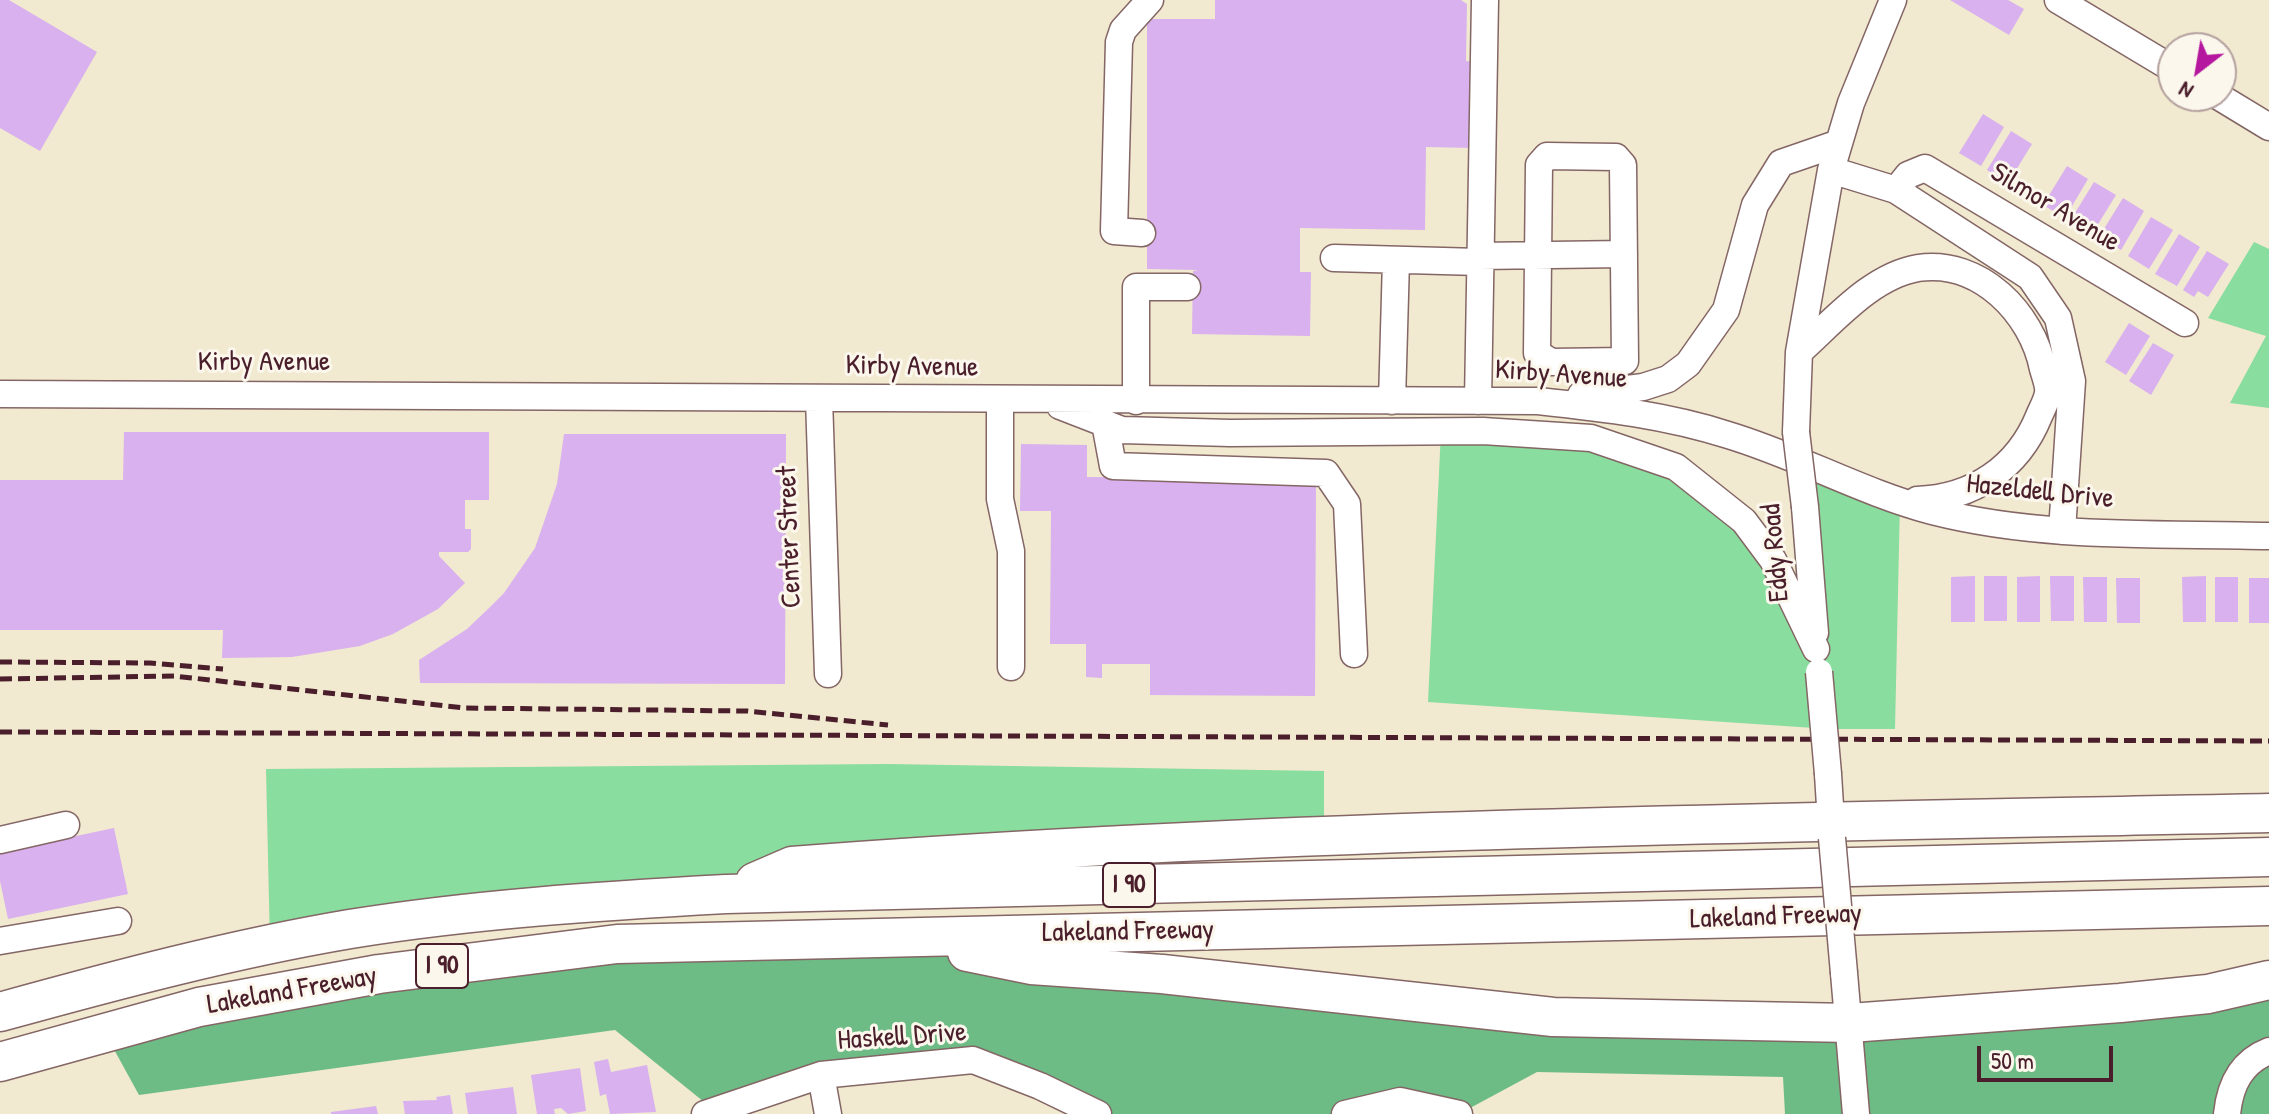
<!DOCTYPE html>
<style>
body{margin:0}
#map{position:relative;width:2269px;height:1114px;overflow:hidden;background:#f1e9d0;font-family:"Patrick Hand",sans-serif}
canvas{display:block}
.north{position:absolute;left:2157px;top:32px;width:80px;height:80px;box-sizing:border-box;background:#fbf7ec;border:2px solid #b4a19f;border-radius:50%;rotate:211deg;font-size:22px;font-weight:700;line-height:32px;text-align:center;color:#4a1f2b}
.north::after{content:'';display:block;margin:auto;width:28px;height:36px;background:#b5179e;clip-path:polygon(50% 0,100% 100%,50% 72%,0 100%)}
.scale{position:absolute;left:1977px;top:1046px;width:136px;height:36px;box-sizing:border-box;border:4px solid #4a1f2b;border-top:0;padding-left:10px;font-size:24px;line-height:28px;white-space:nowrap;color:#4a1f2b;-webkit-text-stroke:6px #fbf7ec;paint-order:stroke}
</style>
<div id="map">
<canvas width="2269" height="1114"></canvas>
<div class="north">N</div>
<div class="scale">50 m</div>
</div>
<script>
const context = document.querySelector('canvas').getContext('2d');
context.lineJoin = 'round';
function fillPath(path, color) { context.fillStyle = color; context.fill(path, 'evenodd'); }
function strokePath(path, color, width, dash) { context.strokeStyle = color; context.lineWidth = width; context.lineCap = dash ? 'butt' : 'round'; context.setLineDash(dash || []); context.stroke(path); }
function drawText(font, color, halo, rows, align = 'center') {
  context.font = font + ' "Patrick Hand",sans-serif'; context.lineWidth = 6; context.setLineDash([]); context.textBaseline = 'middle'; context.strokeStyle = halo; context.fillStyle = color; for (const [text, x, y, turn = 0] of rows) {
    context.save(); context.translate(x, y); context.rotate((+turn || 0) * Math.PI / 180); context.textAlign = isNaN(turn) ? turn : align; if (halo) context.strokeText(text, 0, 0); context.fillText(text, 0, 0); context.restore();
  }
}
fillPath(new Path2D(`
 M2254,242L2269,249V408L2230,403L2266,336L2208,318Z
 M1441,431H1483L1676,467L1744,521L1816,647L1800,463L1900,501L1895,729H1829L1428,702Z
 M887,764L1324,771V834L726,894L270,946L266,769Z`), '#89dd9e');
fillPath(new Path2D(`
 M894,938L1611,1019L2269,980V1114H1785L1783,1077L1537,1072L1459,1114H1098L973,1060L714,1110L615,1030L139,1095L105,1033L379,974Z`), '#6ebc85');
fillPath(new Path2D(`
 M0,0H9L97,52L40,151L0,128Z
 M1215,0H1461L1467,4L1466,61L1474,62L1473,148L1426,147L1425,230L1300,228V272H1311L1310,336L1192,334L1193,271L1198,270L1147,269V19H1215Z
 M1950,0H2008L2024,9L2009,35Z
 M1983,114L2004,127L1981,166L1959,153Z
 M2011,131L2032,144L2008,183L1987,170Z
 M2067,166L2088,179L2065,218L2043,205Z
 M2094,182L2116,195L2092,234L2070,221Z
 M2123,198L2144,211L2121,250L2099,237Z
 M2151,217L2173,230L2149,269L2128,256Z
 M2179,234L2200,247L2177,286L2155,274Z
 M2207,251L2229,264L2208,297L2198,291L2194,297L2183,290Z
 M2129,323L2150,336L2126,375L2105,362Z
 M2153,343L2174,355L2151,395L2129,381Z
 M124,432H489V500H465V529H471V549L468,552H439V556L465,583L438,609L393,634L360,646L292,657L222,658L223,630H0V480H123Z
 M564,434H786L785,684L420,683L419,660L467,629L489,608L504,593L535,548L557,484Z
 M1021,444L1087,445V477L1316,479L1315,696L1150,695V664H1102V678L1086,677V644H1050L1051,511H1020Z
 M1975,576V622H1951V577Z
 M1984,576H2007V621H1984Z
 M2040,576V622H2017V577Z
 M2050,576H2074V621H2051Z
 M2206,576V622H2183L2182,577Z
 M2083,577H2107V622H2084Z
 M2215,577H2238V622H2215Z
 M2116,578H2140V623H2117Z
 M2249,578H2269V623H2249Z
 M114,828L128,894L8,919L0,881V852Z
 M608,1059L611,1072L647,1065L656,1112L610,1114L606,1094L600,1096L594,1062Z
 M580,1068L586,1111L568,1114L561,1108L554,1109L555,1114H537L531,1075Z
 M513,1087L517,1114H468L465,1093Z
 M450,1095L453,1114H405L403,1101L437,1100L436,1097Z
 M376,1106L378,1114H331V1112Z`), '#d8b1ee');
const minor = new Path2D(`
 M2058,0L2173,69
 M2218,96L2269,127
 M1547,156L1616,157L1623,165L1625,361L1551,362L1537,353L1539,165Z
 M1831,170L1896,190L2030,277L2058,318L2072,381L2062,531
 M1896,190L1908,175L1925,168L2185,323
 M1142,233L1114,231L1119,42L1123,30L1150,0
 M1479,256L1624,254
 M1334,258L1479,262
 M1799,352C1833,322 1871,276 1918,268C1980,259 2032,313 2043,369C2045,376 2049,386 2048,393C2047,400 2042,409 2039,416C2018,468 1973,498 1917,500
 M0,394L1538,401C1603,408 1666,415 1728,435C1798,456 1861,492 1932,511C2041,539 2157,533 2269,536
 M1581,395L1643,387L1668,379L1688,364L1726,310L1755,205L1781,163L1839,143
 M819,398L828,674
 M1000,400V499L1011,551V667
 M1136,401V287H1187
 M1392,401L1396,260
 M1478,401L1485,0
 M1060,406L1122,430L1230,433L1483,431L1591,438L1676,467L1744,521L1773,560L1816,649
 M1105,423L1113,466L1326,473L1347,504L1354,654
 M1796,432L1799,352L1831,170L1851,103L1893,0
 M1805,507L1815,633
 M1828,774L1832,838
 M0,840L66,825
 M0,941L118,921
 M1844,973L1856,1114
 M821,1075L828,1114
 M705,1114L821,1075L973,1060L1040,1086L1098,1114
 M1345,1114L1400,1101L1459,1114
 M2227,1114C2230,1085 2241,1062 2269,1051`);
const highway = new Path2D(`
 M755,882L792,866C1284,828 1776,823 2269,813
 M967,952L1031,965L1162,974L1553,1017L1850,1023L2120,1003L2208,994L2269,980
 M0,1012C116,980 232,949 350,929C475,909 600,901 726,894L2269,857
 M0,1062L199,1007L379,974L617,944L2269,906`);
strokePath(minor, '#846665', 29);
strokePath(highway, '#846665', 41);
strokePath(minor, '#fff', 26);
strokePath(highway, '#fff', 38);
strokePath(new Path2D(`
 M0,662L150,663L223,669
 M0,679L174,676L465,708L747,711L888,725
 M0,732L2269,741`), '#4a1f2b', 5, [12, 6]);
const minorBridge = new Path2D(`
 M1796,432L1805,507
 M1819,672L1828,774
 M1832,838L1844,973`);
strokePath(minorBridge, '#846665', 29, []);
strokePath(minorBridge, '#fff', 26);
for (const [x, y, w] of [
 [1129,885,52],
 [442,966,52]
]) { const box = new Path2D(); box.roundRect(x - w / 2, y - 22, w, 44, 6); context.fillStyle = '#fbf7ec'; context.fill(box); strokePath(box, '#4a1f2b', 2); }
drawText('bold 26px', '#4a1f2b', null, [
 ["I 90",1129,885],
 ["I 90",442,966]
]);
drawText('28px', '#4a1f2b', '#fbf7ec', [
 ["Silmor Avenue",2055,208,31],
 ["Kirby Avenue",264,363],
 ["Kirby Avenue",912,367,1],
 ["Kirby Avenue",1561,375,4],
 ["Hazeldell Drive",2040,492,6],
 ["Center Street",790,537,-92],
 ["Eddy Road",1776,553,-95],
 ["Lakeland Freeway",1776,917,-2],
 ["Lakeland Freeway",1128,932,-1],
 ["Lakeland Freeway",292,991,-10],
 ["Haskell Drive",902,1037,-4]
]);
</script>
